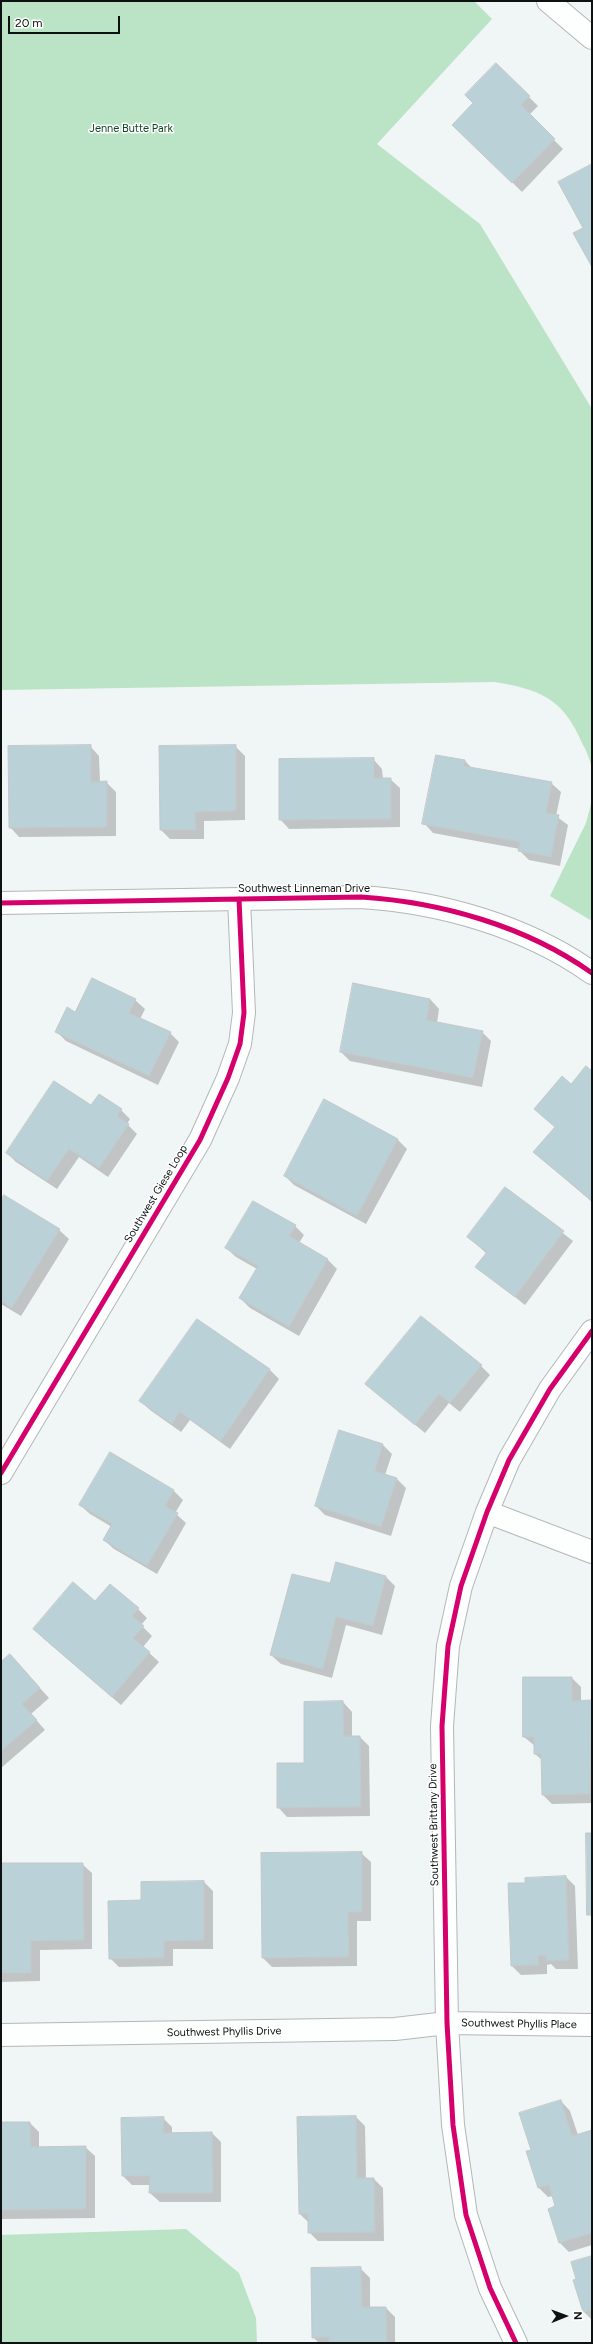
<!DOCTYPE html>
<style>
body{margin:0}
#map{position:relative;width:593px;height:2344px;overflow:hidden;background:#f0f5f5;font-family:Figtree,sans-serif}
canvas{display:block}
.frame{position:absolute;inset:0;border:2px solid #0e1111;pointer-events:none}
.north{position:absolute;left:545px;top:2296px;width:40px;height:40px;-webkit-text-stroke:3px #fff;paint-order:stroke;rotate:89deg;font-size:11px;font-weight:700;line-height:16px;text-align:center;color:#0e1111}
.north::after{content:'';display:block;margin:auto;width:14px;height:18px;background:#0e1111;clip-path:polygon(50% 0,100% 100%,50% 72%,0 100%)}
.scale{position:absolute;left:8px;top:16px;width:112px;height:18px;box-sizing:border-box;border:2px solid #0e1111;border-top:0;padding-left:5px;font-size:12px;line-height:14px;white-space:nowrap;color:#0e1111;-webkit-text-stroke:3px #fff;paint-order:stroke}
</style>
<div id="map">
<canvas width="593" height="2344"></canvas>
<div class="frame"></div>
<div class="north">N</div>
<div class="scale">20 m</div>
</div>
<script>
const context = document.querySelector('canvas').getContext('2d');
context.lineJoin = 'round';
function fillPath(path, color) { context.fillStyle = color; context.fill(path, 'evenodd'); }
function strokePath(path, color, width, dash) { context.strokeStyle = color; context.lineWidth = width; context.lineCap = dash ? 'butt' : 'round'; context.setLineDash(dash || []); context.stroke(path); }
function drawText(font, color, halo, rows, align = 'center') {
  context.font = font + ' Figtree,sans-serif'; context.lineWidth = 3; context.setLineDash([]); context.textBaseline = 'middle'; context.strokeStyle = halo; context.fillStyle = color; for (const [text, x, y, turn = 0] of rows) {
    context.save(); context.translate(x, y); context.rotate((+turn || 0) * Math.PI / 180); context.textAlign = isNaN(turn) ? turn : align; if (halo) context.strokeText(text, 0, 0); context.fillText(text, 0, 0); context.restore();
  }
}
fillPath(new Path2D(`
 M1,1H474L492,19L377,144L480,224L592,409V772C591,761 587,752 582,743C563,698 539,689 494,682L1,690Z
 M592,800V921L550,896L586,823Z
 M186,2229L239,2273L256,2318L257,2343H1V2235Z`), '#bbe3c5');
fillPath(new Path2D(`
 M496,64L538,106L529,115L563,149L522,192L454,125L475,103Z
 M90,746L99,756L100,782H106L116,792V836L19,837L10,827Z
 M235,746L245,756V820L204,821V839H170L161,830Z
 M436,756L465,761L472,768L551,783L561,792L556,816L568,825L560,866L529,860L520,851V849L433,833L424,823Z
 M373,759L382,769L383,779H390L400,788V827L289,829L280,819Z
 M354,984L430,999L439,1009L437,1023L482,1032L491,1041L482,1087L350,1061L341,1052Z
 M135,1000L145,1009L140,1019L170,1033L179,1042L158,1085L66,1041L56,1031L76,1013Z
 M592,1073V1202L534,1152L556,1128L535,1109Z
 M325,1101L398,1140L407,1149L366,1224L294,1185L285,1176Z
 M91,1107L121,1110L130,1119L127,1124L137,1134L108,1177L79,1157L57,1189L16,1162L7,1153Z
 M505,1188L573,1241L525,1305L477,1267L487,1254L468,1237Z
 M1,1203L59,1230L69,1239L21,1316L1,1304Z
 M295,1226L304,1235L299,1243L328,1260L337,1269L299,1336L250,1308L240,1298L257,1269L236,1257L226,1248Z
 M198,1320L270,1370L279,1379L230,1449L190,1420L181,1432L150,1410L141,1401Z
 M481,1366L490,1375L460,1412L449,1403L425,1433L366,1384Z
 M383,1445L392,1454L385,1475L397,1479L406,1488L391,1536L325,1515L316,1506Z
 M111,1453L174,1491L183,1500L175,1513L186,1523L157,1574L114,1549L104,1540L112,1527L90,1514L80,1505Z
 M385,1576L395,1586L382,1635L346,1625L332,1678L281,1664L271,1655L331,1585Z
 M95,1603L138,1609L147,1618L141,1625L152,1636L143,1647L159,1662L121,1705L43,1638Z
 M10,1655L49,1698L31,1714L45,1730L1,1768V1663Z
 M572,1678L581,1687V1701H592V1803L552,1804L543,1795L542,1760L535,1754V1746L524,1737Z
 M343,1702L352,1712V1737H360L369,1746L370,1816L287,1817L278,1807Z
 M361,1853L371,1862V1921H357V1966L272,1967L263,1958Z
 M1,1864H82L92,1873V1949L40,1950V1981L1,1982Z
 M566,1877L575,1886L578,1969H556L551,1964L547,1965V1974L521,1975L512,1966Z
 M204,1882L213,1891V1949H173V1966L119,1967L110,1958L142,1901Z
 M561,2101L570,2111L578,2135L592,2131V2245L569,2252L560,2243L549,2209L556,2207L553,2196L548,2197L539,2188L528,2152L532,2150Z
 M356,2117L365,2126L366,2179H374L383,2188L384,2241H318L309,2232V2223L300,2214Z
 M163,2118L172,2127V2133H212L221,2142V2202H160L150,2193L151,2185H132L123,2176L122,2119Z
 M1,2123H30L39,2132V2148L85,2147L95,2156V2218L1,2219Z
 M592,2257V2320L584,2312L574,2281L577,2280Z
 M360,2268L370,2278V2308H386L395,2317V2343H319L313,2337Z`), '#0003');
const building = new Path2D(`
 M496,63L530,96L521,105L555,139L512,183L452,125L473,103L465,95Z
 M592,164V267L573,233L583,228L558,182Z
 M91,745V782L107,781V827L9,828L8,746Z
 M236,745V811L195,812L196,830H160L159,746Z
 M436,755L465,760L464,766L552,782L546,813L559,815L551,857L518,851L520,842L422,824Z
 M374,758V778H391V819L279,820V759Z
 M92,978L136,999L129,1013L171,1032L149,1076L55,1032L67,1007L75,1012Z
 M353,983L430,999L427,1020L483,1031L473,1078L340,1052Z
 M586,1066L592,1071V1201L533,1152L555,1127L534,1109L562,1076L571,1084Z
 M54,1081L91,1105L99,1094L122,1109L117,1116L129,1124L99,1168L69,1149L47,1181L6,1153Z
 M324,1099L398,1139L357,1216L284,1176Z
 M505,1187L564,1231L515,1297L475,1267L487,1252L467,1237Z
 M4,1195L60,1229L12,1308L1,1301V1201Z
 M253,1201L296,1225L289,1236L328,1259L289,1327L239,1298L258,1266L225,1248Z
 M421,1316L482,1365L450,1403L439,1394L415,1425L365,1384Z
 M197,1319L270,1369L221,1441L180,1412L172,1424L139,1401Z
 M339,1430L383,1444L375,1471L397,1478L381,1527L315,1506Z
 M110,1452L174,1490L165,1506L178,1513L147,1566L103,1540L112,1524L79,1505Z
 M336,1562L386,1576L373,1626L336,1617L323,1669L270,1655L292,1574L330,1583Z
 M73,1582L95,1601L110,1584L139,1608L132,1616L144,1626L133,1638L150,1652L112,1697L33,1629Z
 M10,1654L40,1688L22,1704L37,1720L1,1751V1662Z
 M523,1677H572V1701L592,1700L590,1794L542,1795L541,1754H534V1737H523Z
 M343,1701L344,1736H360L361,1807L277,1808V1763H304V1702Z
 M586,1833H592V1915H587Z
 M362,1852V1912H348L349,1957L262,1958L261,1853Z
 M1,1863H83L84,1940L31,1941V1973H1Z
 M566,1876L569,1960L546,1961V1955L538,1956L539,1965L511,1966L508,1883H525V1878Z
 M204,1881V1940L164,1941V1958L109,1959L108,1901L141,1900V1882Z
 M561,2100L572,2136L592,2130V2233L559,2243L548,2209L555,2206L549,2185L538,2188L526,2151L531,2150L519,2113Z
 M356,2116L357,2178H374L375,2232L308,2233V2214H299L297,2117Z
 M164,2117L163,2133L212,2132L213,2193H149L150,2176H122L121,2118Z
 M1,2122H30L31,2147L86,2146V2209L1,2210Z
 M592,2256V2310L583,2312L573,2280L576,2279L571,2262Z
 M361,2267L362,2307H386L387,2343H329V2337L312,2338L311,2268Z`);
fillPath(building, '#b9d1d7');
strokePath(building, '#c5c8c8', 1);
const street = new Path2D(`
 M548,1L592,38
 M1,903L361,897C440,902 526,926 592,973
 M1,1473L200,1140L228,1078L240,1044L244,1013L239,899
 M487,1512L592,1552
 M1,2035L395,2029L447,2023L592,2025
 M516,2343L490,2288L466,2215L453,2125L447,2023L442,1726L448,1646L461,1586L487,1512L509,1460L550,1389L592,1331`);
strokePath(street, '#b4b7b7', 24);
strokePath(street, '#fdfefe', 22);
strokePath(new Path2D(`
 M1,903L361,897C440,902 526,926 592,973
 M1,1473L200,1140L228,1078L240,1044L244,1013L239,899
 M516,2343L490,2288L466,2215L453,2125L447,2023L442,1726L448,1646L461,1586L487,1512L509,1460L550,1389L592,1331`), '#d6006c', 5);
drawText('11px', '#0e4621', '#fff', [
 ["Jenne Butte Park",131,129]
]);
drawText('11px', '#0e1111', '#fff', [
 ["Southwest Linneman Drive",304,889],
 ["Southwest Giese Loop",156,1194,-59],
 ["Southwest Brittany Drive",434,1825,-91],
 ["Southwest Phyllis Place",519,2024,1],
 ["Southwest Phyllis Drive",224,2032,-1]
]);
</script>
